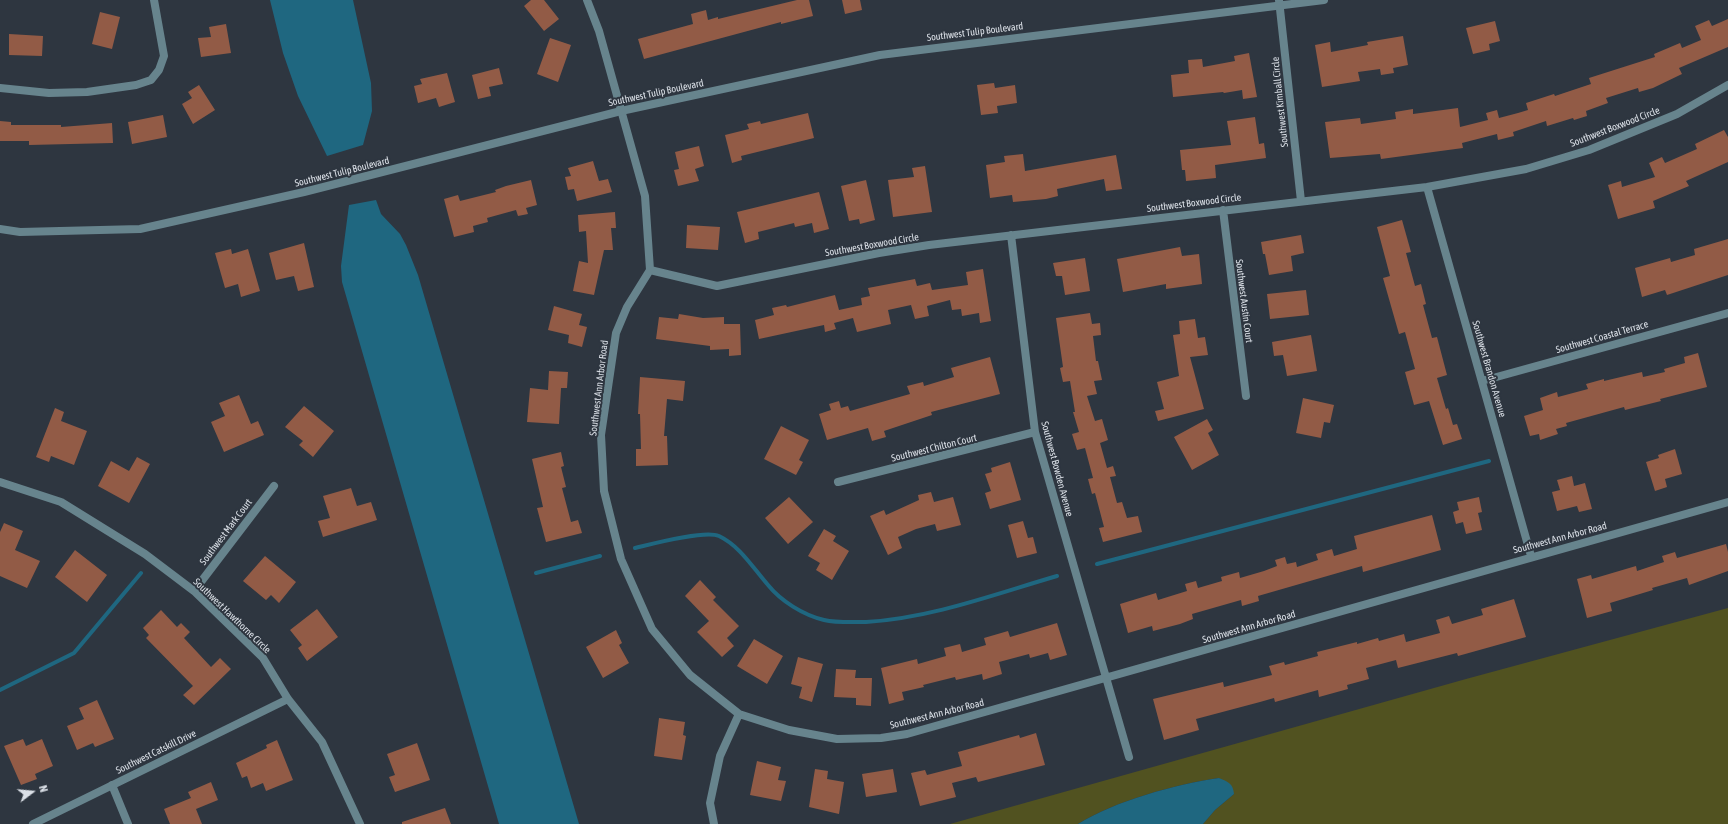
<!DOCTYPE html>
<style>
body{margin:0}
#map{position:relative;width:1728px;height:824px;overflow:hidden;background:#2e3640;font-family:"Asap Condensed",sans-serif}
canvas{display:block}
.north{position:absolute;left:12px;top:772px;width:40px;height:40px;-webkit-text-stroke:3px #2e3640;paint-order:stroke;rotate:74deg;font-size:11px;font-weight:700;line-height:16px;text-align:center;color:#dbe0e7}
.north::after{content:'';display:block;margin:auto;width:14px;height:18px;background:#dbe0e7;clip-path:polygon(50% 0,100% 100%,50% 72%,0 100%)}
</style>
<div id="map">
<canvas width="1728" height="824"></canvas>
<div class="north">N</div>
</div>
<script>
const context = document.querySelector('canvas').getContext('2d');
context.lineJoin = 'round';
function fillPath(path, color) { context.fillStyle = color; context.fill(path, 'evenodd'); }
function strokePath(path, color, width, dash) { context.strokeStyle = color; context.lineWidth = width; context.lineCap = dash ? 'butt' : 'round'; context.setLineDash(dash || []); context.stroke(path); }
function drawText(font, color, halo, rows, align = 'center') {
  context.font = font + ' "Asap Condensed",sans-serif'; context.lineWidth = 4; context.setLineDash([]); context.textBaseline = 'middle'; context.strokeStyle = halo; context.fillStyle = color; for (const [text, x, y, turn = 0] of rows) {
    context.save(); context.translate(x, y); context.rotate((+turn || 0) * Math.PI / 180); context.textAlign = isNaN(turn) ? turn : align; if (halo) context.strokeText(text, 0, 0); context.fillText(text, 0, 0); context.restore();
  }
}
fillPath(new Path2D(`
 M1728,608V824H1203L1215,810L1234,794L1219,778C1176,784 1115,801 1078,824H950L1466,679Z`), '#515220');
fillPath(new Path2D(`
 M270,0H353L371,83L372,111L363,145L327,156L298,96L283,53Z
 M376,200L381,214L400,234L406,245L418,275L579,824H499L342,282L341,266L349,205Z
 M1219,778C1229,782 1233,784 1234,794L1215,810L1203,824H1078C1115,801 1176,784 1219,778Z`), '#1f6780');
strokePath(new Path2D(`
 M635,548C652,544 704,530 719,536C740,546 753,568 768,585C781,601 803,615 824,620C837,623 852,622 866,622C932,618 995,594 1057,576
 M1097,564L1489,461
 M536,573L600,556
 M0,690L74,653L141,573`), '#1f6780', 4);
fillPath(new Path2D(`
 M531,0H544L559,19L544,31L524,6Z
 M797,0H809L813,16L781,24V22L644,59L638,39L693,24L691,14L706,10L708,20L718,17V19Z
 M842,0H860L862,10L845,14Z
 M100,12L120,17L112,49L92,44Z
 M1728,19V47L1679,68L1682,74L1653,88L1639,92L1638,88L1606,98L1608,103L1586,111L1587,116L1574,120L1573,118L1547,126L1546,121L1513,132L1514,136L1498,140L1497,134L1462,143L1463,148L1381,159L1380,154L1330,158L1325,122L1360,118L1361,124L1396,119L1395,112L1413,109V114L1458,108L1460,127L1488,120L1486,113L1497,110L1499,118L1518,113L1528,110L1526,103L1554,94L1555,96L1591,84L1589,78L1655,57L1654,54L1680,43L1682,48L1701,40L1695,26L1709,20L1712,26Z
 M1495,21L1500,41L1489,44L1490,50L1473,54L1466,28Z
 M226,24L231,53L201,57L198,38L211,37L209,27Z
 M9,34L43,36L42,56L9,55Z
 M1403,36L1408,65L1393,68L1394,73L1381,75L1380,69L1358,72L1360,81L1322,87L1315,45L1330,42L1331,52L1368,45L1367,42Z
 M550,38L571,45L558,82L537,74Z
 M1249,53L1257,97L1243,99L1242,90L1224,93L1223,92L1173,97L1171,75L1189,73L1188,60L1202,59L1203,67L1235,61L1234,56Z
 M499,68L503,84L489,87L491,96L478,99L472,75Z
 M447,73L455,102L439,107L436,98L418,103L414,86L422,84L420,79Z
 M994,83L995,88L1015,85L1017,103L997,106L998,113L981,115L977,85Z
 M199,85L215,110L193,124L182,104L192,98L188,92Z
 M808,113L814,138L741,156L742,160L732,163L725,135L749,129L747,124L760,121L761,124Z
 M163,115L167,137L132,144L128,122Z
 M1255,117L1259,144L1264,143L1266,158L1215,165L1216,178L1186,181L1185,170H1182L1180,150L1231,145L1227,121Z
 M0,121L11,122V125H61V127L112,123L113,143L29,145V141H0Z
 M1724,130L1728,137V162L1686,181L1689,186L1653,201L1655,208L1618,219L1608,185L1621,181L1622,187L1655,177L1649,163L1662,157L1665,163L1697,149L1695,144Z
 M699,146L704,166L695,169L699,181L678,186L674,170L679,169L675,152Z
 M1023,154L1025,171L1116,155L1122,189L1106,191L1104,179L1057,189L1058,196L1046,199L1013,202L1012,195L990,198L986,165L1005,162L1004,156Z
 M593,161L599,181L608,179L612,192L577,201L574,189L568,190L565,177L571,176L568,168Z
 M925,166L932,212L893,217L888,180L914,177L912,168Z
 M531,180L537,205L526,208L528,214L518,216L516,210L487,218L488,222L473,226L474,232L454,237L444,199L458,195L460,201L496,192L495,190L506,186Z
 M866,180L875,220L860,224L859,219L849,221L841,186Z
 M819,192L829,229L814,233L812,223L795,227L794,223L758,232L759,239L745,243L737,212Z
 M615,212L616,228H611L613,250H604L594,295L573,291L579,261L588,263L586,231L579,232L578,215Z
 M1402,220L1411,252L1406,253L1415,286L1421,284L1426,304L1423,305L1432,338L1437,337L1447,375L1437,378L1446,409L1448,408L1453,425L1457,424L1462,439L1443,445L1429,401L1414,405L1405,372L1415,369L1405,332L1399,334L1383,278L1390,276L1377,227Z
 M687,225L720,227L718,250L686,248Z
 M1301,235L1304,253L1291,256L1293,271L1269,275L1265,254H1263L1261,242Z
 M1728,239V275L1667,295L1665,290L1642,297L1635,268L1670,258L1671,262L1695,255L1694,249Z
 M304,243L314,287L298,291L294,276L276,280L269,253Z
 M1180,247L1182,256L1199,254L1202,284L1166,289V284L1123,292L1117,259Z
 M231,249L232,254L248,249L260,291L241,297L238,284L225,288L215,253Z
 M1085,258L1090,291L1065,295L1062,276H1056L1053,263Z
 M983,269L991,321L980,323L979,313L962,316L961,309L952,310L950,300L927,306L929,316L915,319L911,305L888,310L891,324L857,332L853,318L834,323L836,329L825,332L824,325L759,339L755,320L774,315L772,308L786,305L787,307L835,295L839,310L862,305L861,298L870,296L868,288L915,279L917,286L930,283L932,290L968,285L966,272Z
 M1306,290L1309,315L1270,319L1267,294Z
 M554,306L582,314L579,325L587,327L582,347L568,343L569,335L548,330Z
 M1090,313L1092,324L1100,323L1101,335L1093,336L1096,361H1098L1102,380L1094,381L1097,394L1087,396L1095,421L1102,419L1108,440L1100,443L1107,468L1113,466L1116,476L1110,477L1117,503L1122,502L1127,518L1138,516L1142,532L1103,542L1099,528L1104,527L1095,493L1092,494L1088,479L1093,478L1085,448L1077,450L1072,434L1079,432L1073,412H1075L1070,381L1063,382L1060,368L1063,367L1056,318Z
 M679,314L703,318L724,317V324H740L741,355L729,356V349L710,350V346L656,339L659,317L678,319Z
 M1195,319L1198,338L1205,337L1208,355L1190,357L1204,409L1158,421L1155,411L1164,409L1157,382L1179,376L1173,335L1180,334L1179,321Z
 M1311,335L1317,371L1287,376L1283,355L1274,356L1272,342Z
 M1698,353L1707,387L1660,399L1661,401L1625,410L1624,407L1566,423L1567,426L1556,429L1558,434L1540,440L1539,434L1530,436L1524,416L1543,410L1540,398L1557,392L1558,397L1588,389L1586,384L1604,379V381L1642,372L1643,377L1665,372L1664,369L1685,363L1684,357Z
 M990,357L1000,394L931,412L932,415L884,431L886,437L872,441L868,428L827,440L819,414L831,410L829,404L839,401L841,408L848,406L850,411L910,394L907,386L923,382L924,386L954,377L951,368Z
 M549,371L568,372L567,388H561L559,424L527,422L530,388L548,390Z
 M640,377L685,381L683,401L667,399L664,436H667L668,465L636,466V449H641L640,414H638Z
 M239,395L251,424L258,421L264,435L224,452L211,422L225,416L219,403Z
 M1303,398L1334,405L1330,423L1324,422L1321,438L1296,433Z
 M304,406L334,431L313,457L299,445L303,441L285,427Z
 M55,408L64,412L61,421L87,431L74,465L51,456L49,462L36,457Z
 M1207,419L1213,430L1208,433L1219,455L1192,470L1174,437Z
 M781,426L809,440L799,460L803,462L796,475L764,459Z
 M1675,449L1682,474L1665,479L1667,487L1655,491L1646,462L1659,458L1658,455Z
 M561,452L564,466L561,467L566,487L562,488L571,522L578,520L582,533L546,542L537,508L543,507L532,459Z
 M137,457L150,464L129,503L98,486L111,461L129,471Z
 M1010,462L1021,500L990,509L985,493L991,491L985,474L992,472L991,468Z
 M1572,476L1574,486L1585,483L1592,509L1579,512L1577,506L1557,511L1552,492L1560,490L1557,480Z
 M351,488L357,506L371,502L377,520L323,537L318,521L330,518L323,496Z
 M931,492L934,502L953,497L961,525L937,531L935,524L916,529L898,537L902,548L888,555L870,516L884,510L886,515L919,500L918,495Z
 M789,497L813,522L788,544L765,518Z
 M1479,497L1482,512L1478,513L1482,530L1466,534L1463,522L1456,524L1453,512L1459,510L1457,502Z
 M1432,515L1441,550L1363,572L1362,566L1258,596L1259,601L1242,606L1241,600L1192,614L1193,619L1180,624L1153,631L1152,626L1128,633L1120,604L1156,593L1158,600L1187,591L1185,584L1196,581L1198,588L1222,581L1221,577L1239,572L1240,578L1264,571L1277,566L1275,560L1285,557L1287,564L1296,562L1297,567L1318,560L1316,554L1332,549L1334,556L1357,549L1354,536Z
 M1023,521L1028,538L1033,537L1037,553L1017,558L1008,525Z
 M4,523L23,531L15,550L40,561L27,588L0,576V532Z
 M824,529L836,536L833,541L849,551L832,580L816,570L820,563L808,556Z
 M1726,544L1728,552V571L1689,585L1687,578L1652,588L1653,590L1610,603L1612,611L1587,618L1577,579L1591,575L1592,579L1636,566L1637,571L1664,562L1662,556L1675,552L1677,558Z
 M75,550L107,575L87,602L55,577Z
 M265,556L296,582L279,603L271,595L266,600L243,581Z
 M700,580L716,597L713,600L739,626L727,638L734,646L722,657L697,632L709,621L685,596Z
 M1514,599L1526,637L1458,656L1457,653L1398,668L1396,660L1366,668L1369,679L1347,685L1348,689L1319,697L1318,690L1275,702L1274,698L1260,702L1196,719L1199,730L1164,740L1153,699L1223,682L1224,687L1272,675L1269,666L1284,662L1285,665L1318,656L1317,652L1357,642V644L1378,638L1379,641L1404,634L1406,642L1440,633L1436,620L1449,616L1452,624L1483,615L1481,609Z
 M317,609L338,637L307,661L298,648L302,645L290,630Z
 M161,610L177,627L181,623L190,632L184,638L211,667L220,658L231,669L194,705L183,695L193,686L146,638L149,635L143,628Z
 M1057,623L1067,655L1050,660L1048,653L1030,658L1029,654L999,662L1002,674L983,680L982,674L956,680L955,677L923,685L924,687L902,692L904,700L889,704L881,668L917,659L918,664L946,656L944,648L960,644L962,652L986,645L984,638L1008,631L1010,637Z
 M616,630L622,643L619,645L629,663L603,678L586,647Z
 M754,639L783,656L767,684L737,666Z
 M798,657L823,664L812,702L799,698L802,687L791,684Z
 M836,669L856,670L855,678H872L871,706L856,705V698L834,697Z
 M97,700L114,739L95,747L93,743L77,750L67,726L84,719L79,708Z
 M659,718L685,722L683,735L686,736L682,760L654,756Z
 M1036,733L1045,765L978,782L976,777L952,783L956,797L920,806L911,773L925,770L927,775L962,766L958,752L1019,735L1020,738Z
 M23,739L26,746L42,739L53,766L35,774L37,779L21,785L4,746Z
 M277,740L293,780L266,791L263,783L251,788L247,776L242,778L236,763L267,748L266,745Z
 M417,743L430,780L395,792L389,777L395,775L387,754Z
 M757,761L781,767L778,780L786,781L781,801L750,795Z
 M815,769L828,771L827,779L844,782L839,814L809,807Z
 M893,769L897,792L866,797L862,774Z
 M211,782L218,800L196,809L202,824H170L164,809L191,798L188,792Z
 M445,808L451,824H402V822Z`), '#925b46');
strokePath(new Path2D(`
 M587,0L599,31L645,196L650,270L627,307L616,333L601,435L604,491L621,559L652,629L690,675L739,714L789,730L837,739L881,738L907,734C1181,658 1454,577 1728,502
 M1279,0L1301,201
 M0,88L49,93L87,92L136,85L151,80L159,70L164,56L154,0
 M1427,187L1531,556
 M1223,210L1246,396
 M1011,235L1035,432L1129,757
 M650,270L717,286L879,253L929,245L1427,187L1526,169L1589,150L1677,114L1728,85
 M1482,381L1728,313
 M0,482L61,502L145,554L194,591L263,658L288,699L322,742L360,824
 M838,482L1035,432
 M194,591L274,486
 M112,785L128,824
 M33,824L288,699
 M714,824L710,803L720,756L739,714`), '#67848d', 8);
strokePath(new Path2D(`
 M0,229L20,232L140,229L304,192L621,111L880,55L1324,0`), '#67848d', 8);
drawText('10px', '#dbe0e7', '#2e3640', [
 ["Southwest Tulip Boulevard",975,32,-7],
 ["Southwest Tulip Boulevard",656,93,-12],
 ["Southwest Kimball Circle",1280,102,-96],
 ["Southwest Boxwood Circle",1615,127,-21],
 ["Southwest Tulip Boulevard",342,172,-14],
 ["Southwest Boxwood Circle",1194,203,-7],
 ["Southwest Boxwood Circle",872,245,-10],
 ["Southwest Austin Court",1244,301,83],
 ["Southwest Coastal Terrace",1602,337,-16],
 ["Southwest Brandon Avenue",1489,369,74],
 ["Southwest Ann Arbor Road",599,388,-83],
 ["Southwest Chilton Court",934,448,-14],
 ["Southwest Bowden Avenue",1057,469,75],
 ["Southwest Mark Court",226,532,-53],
 ["Southwest Ann Arbor Road",1560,538,-15],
 ["Southwest Hawthorne Circle",232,616,44],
 ["Southwest Ann Arbor Road",1249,627,-16],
 ["Southwest Ann Arbor Road",937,714,-14],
 ["Southwest Catskill Drive",156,752,-26]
]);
</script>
